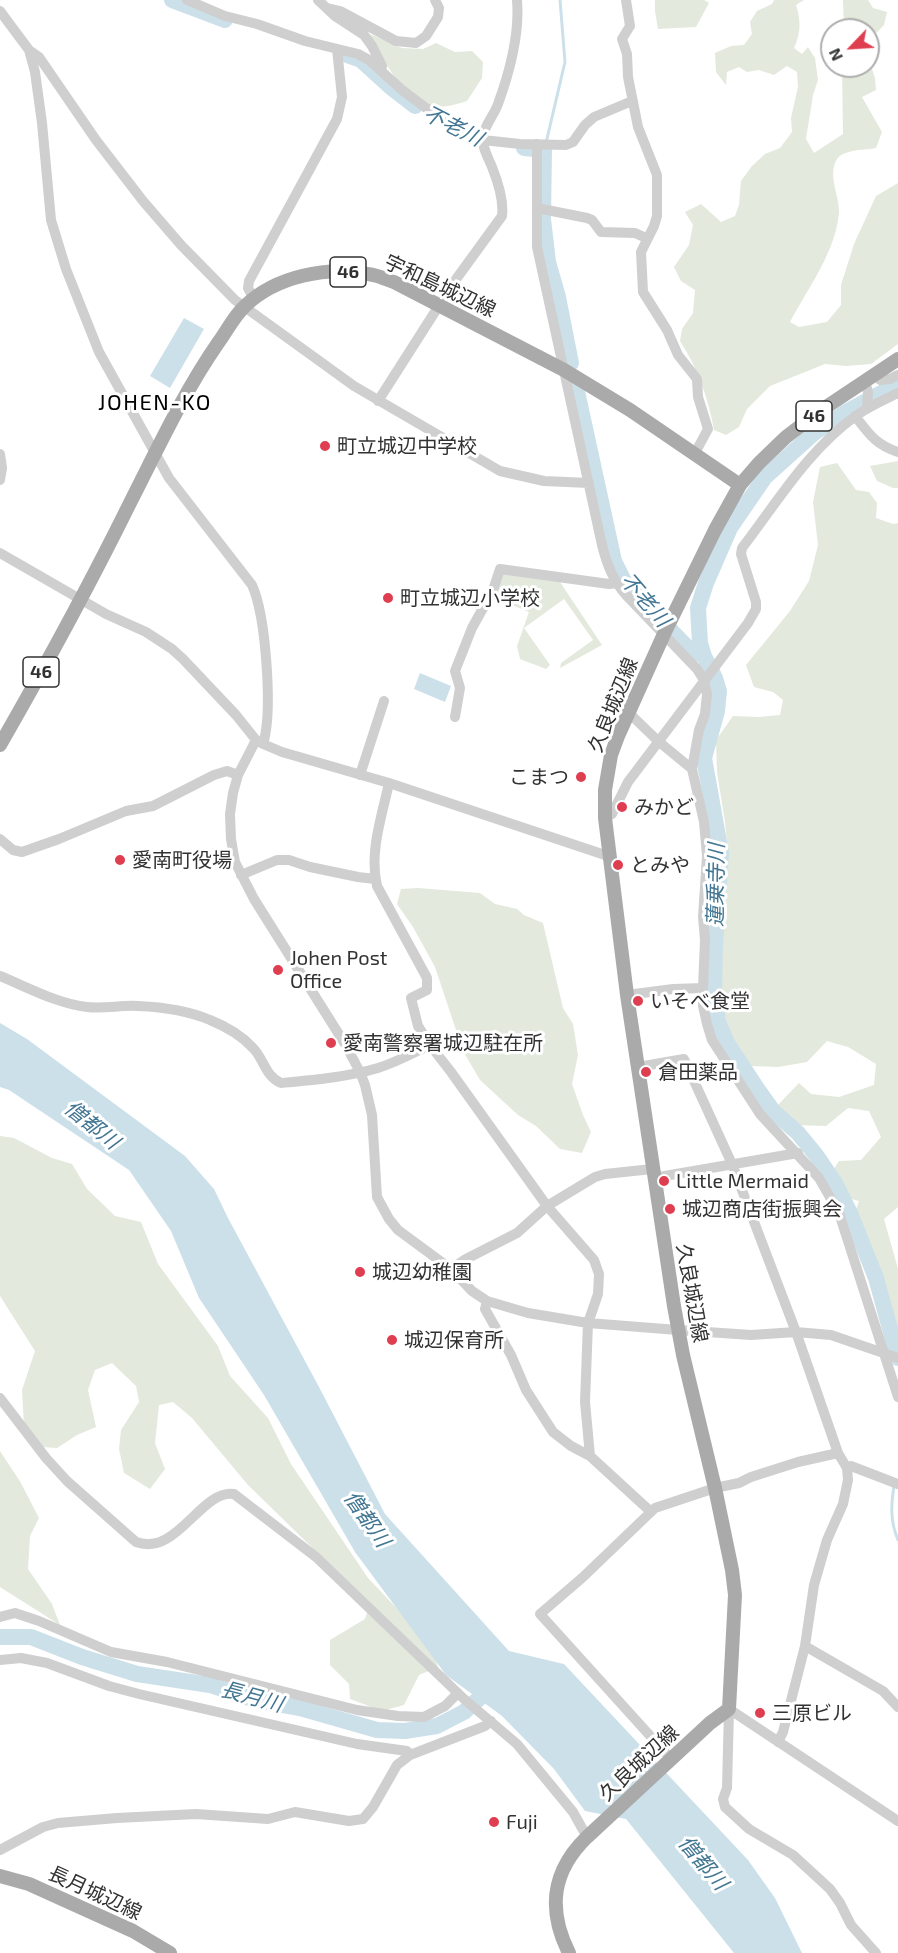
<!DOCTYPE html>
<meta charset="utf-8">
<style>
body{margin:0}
#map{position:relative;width:898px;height:1953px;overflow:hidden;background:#fff;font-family:"Exo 2",sans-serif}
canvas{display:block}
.north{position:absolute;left:820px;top:18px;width:60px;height:60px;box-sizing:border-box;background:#fff;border:2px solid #adadad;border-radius:50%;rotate:245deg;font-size:16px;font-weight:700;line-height:24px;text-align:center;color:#323232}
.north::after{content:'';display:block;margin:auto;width:21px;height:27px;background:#df3e50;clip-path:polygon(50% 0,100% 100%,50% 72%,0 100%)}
</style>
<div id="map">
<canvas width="898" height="1953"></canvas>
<div class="north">N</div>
</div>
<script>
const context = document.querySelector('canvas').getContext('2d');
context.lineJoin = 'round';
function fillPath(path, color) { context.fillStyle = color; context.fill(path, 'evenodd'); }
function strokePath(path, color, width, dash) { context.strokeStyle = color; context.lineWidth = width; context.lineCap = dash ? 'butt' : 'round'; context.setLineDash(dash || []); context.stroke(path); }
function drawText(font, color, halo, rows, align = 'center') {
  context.font = font + ' "Exo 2","Noto Sans JP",sans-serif'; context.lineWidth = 6; context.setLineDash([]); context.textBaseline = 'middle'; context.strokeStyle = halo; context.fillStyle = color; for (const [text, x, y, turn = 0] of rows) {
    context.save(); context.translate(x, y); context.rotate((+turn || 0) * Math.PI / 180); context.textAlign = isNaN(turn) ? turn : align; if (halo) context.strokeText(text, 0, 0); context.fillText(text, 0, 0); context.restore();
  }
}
fillPath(new Path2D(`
 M655,0H704L709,3L696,27L658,29L655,11Z
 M774,0H804L796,5C801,21 801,33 794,48L802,54L808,47L815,58L818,80L813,95L806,139L814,153L843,134L842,66H868V30H844L843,0H868L873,8L887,12L884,25L869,40L868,57L875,78L876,90L862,97L882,132L876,148C866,150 844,149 837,159C827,175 840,197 839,213C835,253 808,288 790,322L799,327L827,322L841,305V285L854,244L876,196L898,183V344L871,364L846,366L825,364L770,386L747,409L739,427L726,435L714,430C708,397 698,369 680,341L682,329L693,313L695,290L681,281L674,267L689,245L693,225L685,212L701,204L721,222L735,216L739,205L741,181L752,166L765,154L780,148L792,132L791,118L798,87L797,72L787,66L774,75L759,70L747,72L739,67L727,72L726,85L716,72L715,53L731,46L744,45L752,34L750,22L757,11L772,4Z
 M370,34L402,48L423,49L436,43L455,52L472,51L483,62L482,78L467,101C457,104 445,108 434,106C400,97 385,62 370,34Z
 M898,461V488H893L877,481L870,466Z
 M837,463L856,490L869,492L877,503L876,518L893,524L898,523V1207L884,1219L898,1269V1332C885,1317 859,1240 855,1219C854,1213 857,1207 859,1201L848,1198L832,1172L839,1161L861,1160L881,1137L869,1111L848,1108L826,1126L794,1125L777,1106L799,1083L811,1094L839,1097L874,1085L876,1064L848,1047L827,1041L807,1062L778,1067L749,1066L721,1017L717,970V929L728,853L725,822L717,772L716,740L733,716L759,717L780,715L783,700L773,692L754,687L746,665L790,611L809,581L818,545L813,502L820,467Z
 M503,571L558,579L602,645L560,668L561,663L593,640L564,599L524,628L550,665L546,669L520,659L517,646L529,612L490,596Z
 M418,888L480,893L495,904L517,909L524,915L543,923L563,1008L573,1024L578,1055L572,1084L583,1115L591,1132L582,1153L560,1149L536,1126L518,1115L480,1080L463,1051L435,967L413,927L397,904L401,889Z
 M0,1136L14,1138L52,1158L72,1164L87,1189L115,1216L141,1222L158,1264L218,1346L230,1376L268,1418L291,1464L368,1578L422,1635L435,1656L438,1667L419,1675L404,1705L382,1711L350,1699L349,1684L330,1665V1640L365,1619L370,1604L248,1485L192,1418L173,1402L159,1405L155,1443L165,1469L150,1489L124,1473L119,1449L121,1430L139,1402L136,1386L112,1363L95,1370L88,1390L96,1427L77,1435L57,1448L43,1447L24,1425L22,1390L35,1351L0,1296Z
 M0,1451L21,1483L39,1518L30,1536L28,1569L52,1604L60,1625L0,1587Z`), '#e3e9dc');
fillPath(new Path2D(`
 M184,318L204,329L170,388L150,376Z
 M420,673L451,686L445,702L414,689Z
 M0,1023L27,1039L185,1156L214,1189L228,1218L319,1387L385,1514L509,1651L564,1664L748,1860L775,1898L802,1953H734L626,1819L585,1811L554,1769L502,1716L446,1675L355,1552L264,1395L199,1298L171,1231L129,1170L9,1090L0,1087Z`), '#cce0ea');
strokePath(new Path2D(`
 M546,143L565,62L560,0
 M894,1486C891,1505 890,1521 898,1540`), '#cce0ea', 3);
strokePath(new Path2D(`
 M172,0L225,20
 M344,54L361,60L393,89L415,106
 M524,148L544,150L543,219L548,262L558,297L571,363
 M898,384L846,412L814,433L765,477L730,528L706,583L698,608L700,643L704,656L715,678L719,691L717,711L704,758L721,853L715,945L714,995L718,1022L727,1043L758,1090L773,1111L798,1133L816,1155L835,1183L850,1213L876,1278L898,1358
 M576,387L614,561L623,579L650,609L690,650L704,656
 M0,1637H31L82,1657L137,1674L210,1685L255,1700L300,1708L377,1730L405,1731L437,1726L464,1712L494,1685`), '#cce0ea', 16);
strokePath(new Path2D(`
 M187,0L225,16L257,24L305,41L358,54L369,60L402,90L426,108L451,120L483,140L520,144L566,145L573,142L585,125L594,117L632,101
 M318,0L335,16L364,35L372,46L382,66L381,71
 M626,0L630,26L622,39L627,54L628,77L638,127L657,175V216L654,226L641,252L643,292L667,330L678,355L697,379L698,397L708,429L694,455
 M327,8L340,11L396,41L416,43L426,36L438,17L439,8L435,0
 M0,11L29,50L35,72L42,123L51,220L66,269L99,352L169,478L252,585C266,616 273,712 263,744
 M29,50L39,57L96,140L143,201L181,245L235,300L354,386L500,471L544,481L589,483
 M537,144V247L602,545C607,565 613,580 626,595L697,669L704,680L707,694L705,714L699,730L692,769L704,822L707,856L703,917L705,940L703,988V1006L707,1024L712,1040L760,1114L819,1178L839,1213L898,1397
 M537,208L587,218L592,220L601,232L635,233L646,238
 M254,299L248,288L249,281L337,119L342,97L337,49
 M875,375L880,380L890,379L898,375
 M865,381L868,392L867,409
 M378,401L454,282L502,216C504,200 498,182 492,167C488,157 482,148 483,137C485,123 494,116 498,104C510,71 520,35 517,0
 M855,416C869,434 876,445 898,452
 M0,454L2,468L0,480
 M0,553L106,614L146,632L172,649L183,659L236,715L256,740L263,744L282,752L389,783L608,856
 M629,713L658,741L692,769
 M455,717L460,688L455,671L472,628L493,590L500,569L609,584L616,583
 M256,740L238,775L233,793L230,814L231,839L235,862L254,899L345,1044L360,1072L365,1085L372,1115L377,1197L389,1219L398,1230L451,1269L472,1291L487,1301L528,1313L588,1323L678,1330L751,1335L796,1332L831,1335L898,1358
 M360,775L384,701
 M389,783C382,816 369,852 377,886L427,978V990L411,998L418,1026L430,1045L451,1072L547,1206L594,1260L599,1274L598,1294L588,1323L585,1402L590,1456
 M605,818L612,814L628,782L748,623L756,609V602L741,554L742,548C778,501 808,450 857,415C870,406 884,400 898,393
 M0,839L13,850L22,852L59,839L126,811L153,806L214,775L227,771L238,775
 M241,875L277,860H289L310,867L358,877L375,879
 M0,976C27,987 58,1004 87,1007C104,1009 121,1005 138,1006C162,1007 189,1011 210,1020C225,1026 242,1036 253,1048C264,1059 265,1076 281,1083C313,1080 348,1077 378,1068C397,1062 413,1053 430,1045
 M627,995L673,989L703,988
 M638,1067L684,1059L732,1164L796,1332L838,1453L847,1468L848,1480L843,1504L827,1540L814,1585L805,1646L783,1732L778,1742
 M653,1178L798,1153
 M451,1269L466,1259L517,1233L547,1206L595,1177L605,1174L652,1169
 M487,1301L485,1309L511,1355L526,1390L553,1432L571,1446L590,1456L650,1511
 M0,1398L46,1458L67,1481L136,1542C177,1557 201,1489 234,1494L316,1557L464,1699L517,1744L573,1812L587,1837
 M847,1468L851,1466L898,1484
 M0,1617L15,1613L39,1621L111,1652L167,1662L357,1710L398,1716L424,1717L445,1706L458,1693
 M805,1646L883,1691L898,1707
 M0,1660L21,1658L47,1663L109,1686L139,1694L357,1744L407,1751L410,1755
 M729,1709L727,1788L723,1799L725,1807L749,1829L793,1855L830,1889L840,1903L851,1925L876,1953
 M729,1709L898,1821
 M672,1760L540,1614L582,1578L655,1508L715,1488L739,1483L751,1477L798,1462L838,1453
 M0,1850L43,1827L58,1823L117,1818L196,1814L268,1819L295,1812L349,1821L363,1819L373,1807L397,1765L410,1755L485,1726L491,1721`), '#cfcfcf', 10);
strokePath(new Path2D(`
 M0,745C46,665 90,584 131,501C158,448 184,392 218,343C227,331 234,316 245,306C276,276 327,266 368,274C377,275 386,279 394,282L564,370L630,410L740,485
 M0,1876L29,1884L133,1931L170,1953
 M569,1953C547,1909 552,1871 587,1837L710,1723L729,1709L735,1595L732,1570L715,1488L683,1355L674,1306L627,995L605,818V790L611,755L618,736L664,634L715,530L740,485L759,463L786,437L820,411L898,359`), '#aaa', 14);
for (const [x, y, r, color] of [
 [325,446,6,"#df3e50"],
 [388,598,6,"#df3e50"],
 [581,777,6,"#df3e50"],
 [622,807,6,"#df3e50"],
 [120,860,6,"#df3e50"],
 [618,865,6,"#df3e50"],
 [278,970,6,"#df3e50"],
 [638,1001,6,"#df3e50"],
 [331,1043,6,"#df3e50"],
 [646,1072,6,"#df3e50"],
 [664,1181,6,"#df3e50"],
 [670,1209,6,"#df3e50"],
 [360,1272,6,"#df3e50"],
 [392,1340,6,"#df3e50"],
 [760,1713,6,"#df3e50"],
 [494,1822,6,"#df3e50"]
]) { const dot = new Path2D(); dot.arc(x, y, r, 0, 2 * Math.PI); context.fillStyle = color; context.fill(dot); strokePath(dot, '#fff', 2); }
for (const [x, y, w] of [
 [348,272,36],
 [814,416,36],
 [41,672,36]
]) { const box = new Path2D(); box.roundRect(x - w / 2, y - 15, w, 30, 4.5); context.fillStyle = '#fff'; context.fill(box); strokePath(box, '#323232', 1.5); }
drawText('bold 18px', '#323232', null, [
 ["46",348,272],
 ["46",814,416],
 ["46",41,672]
]);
drawText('20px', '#323232', '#fff', [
 ["宇和島城辺線",440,286,25],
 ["久良城辺線",613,705,-68],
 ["久良城辺線",692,1293,80],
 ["久良城辺線",639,1763,-43],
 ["長月城辺線",95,1893,25]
]);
drawText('20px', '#323232', '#fff', [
 ["町立城辺中学校",337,446],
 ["町立城辺小学校",400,598],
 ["こまつ",569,777,"right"],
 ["みかど",634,807],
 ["愛南町役場",132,860],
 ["とみや",630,865],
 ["Johen Post",290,958],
 ["Office",290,981],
 ["いそべ食堂",650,1001],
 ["愛南警察署城辺駐在所",343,1043],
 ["倉田薬品",658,1072],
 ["Little Mermaid",676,1181],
 ["城辺商店街振興会",682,1209],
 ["城辺幼稚園",372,1272],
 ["城辺保育所",404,1340],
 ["三原ビル",772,1713],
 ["Fuji",506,1822]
], 'left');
drawText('italic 21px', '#427693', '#fff', [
 ["不老川",453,126,27],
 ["不老川",645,600,49],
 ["蓮乗寺川",716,885,-89],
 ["僧都川",92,1125,39],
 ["僧都川",367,1519,55],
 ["長月川",252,1697,15],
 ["僧都川",703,1863,50]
]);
context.letterSpacing = '1.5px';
drawText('22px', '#000', '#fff', [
 ["JOHEN-KO",155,403]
]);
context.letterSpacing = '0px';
</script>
